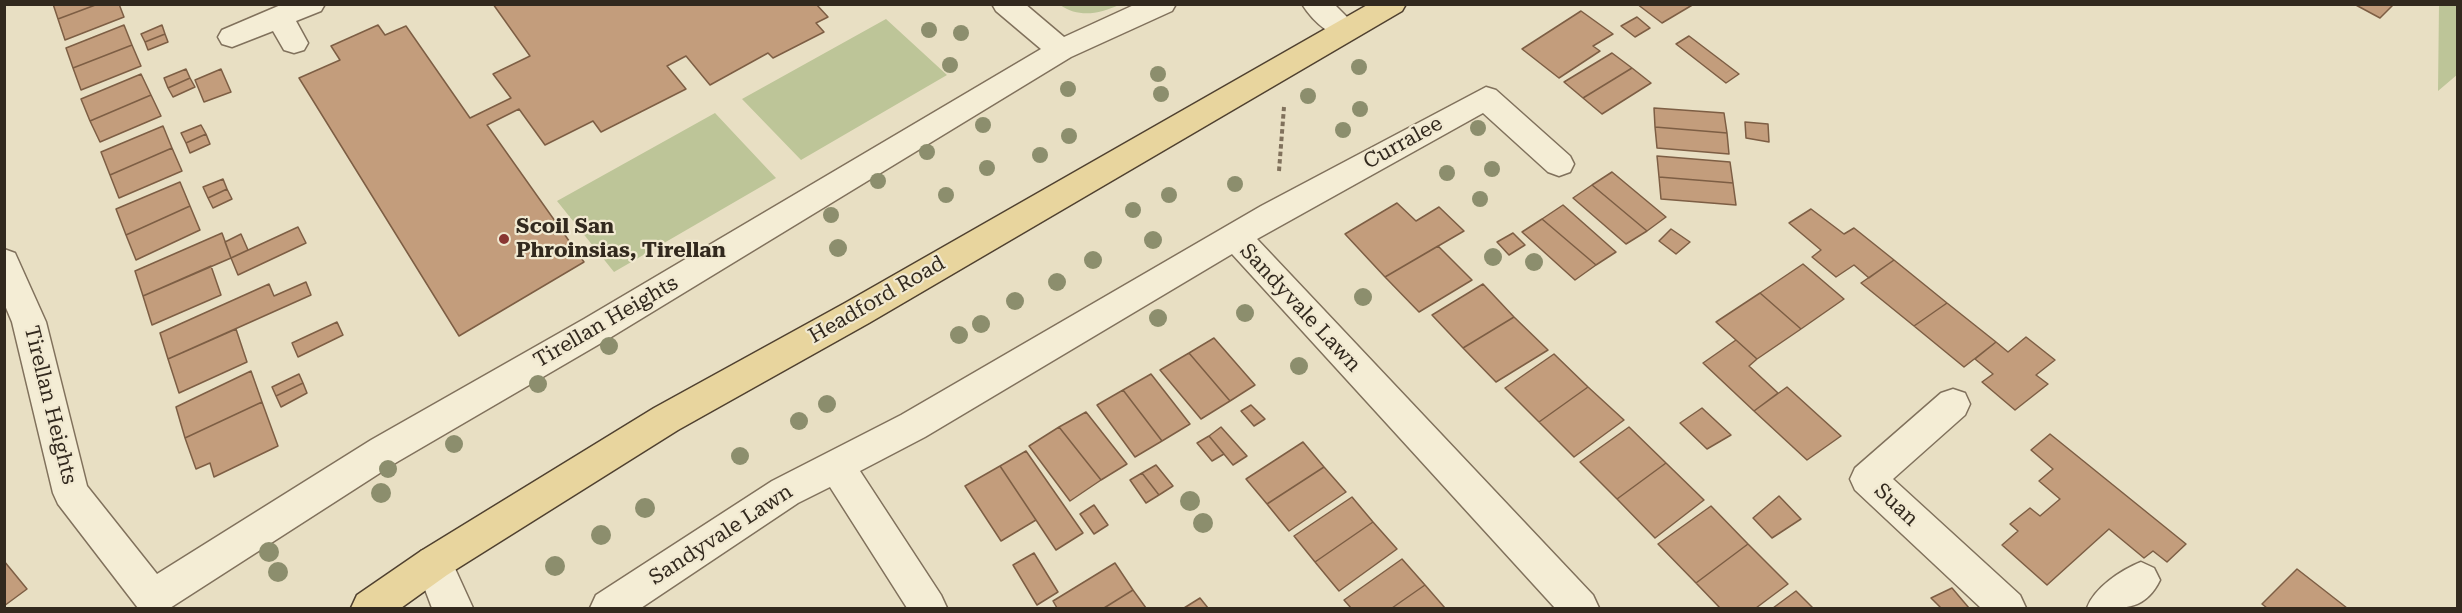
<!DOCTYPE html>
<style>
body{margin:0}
#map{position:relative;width:2462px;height:613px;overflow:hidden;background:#e8dfc3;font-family:"Roboto Serif",serif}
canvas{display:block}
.frame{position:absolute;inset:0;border:6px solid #32291e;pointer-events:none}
</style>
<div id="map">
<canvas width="2462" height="613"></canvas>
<div class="frame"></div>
</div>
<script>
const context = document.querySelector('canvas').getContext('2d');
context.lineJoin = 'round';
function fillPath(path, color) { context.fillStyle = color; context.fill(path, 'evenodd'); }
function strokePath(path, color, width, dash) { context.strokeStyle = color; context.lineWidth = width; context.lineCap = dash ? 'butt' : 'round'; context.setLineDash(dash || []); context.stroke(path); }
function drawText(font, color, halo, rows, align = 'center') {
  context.font = font + ' "Roboto Serif",serif'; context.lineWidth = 4.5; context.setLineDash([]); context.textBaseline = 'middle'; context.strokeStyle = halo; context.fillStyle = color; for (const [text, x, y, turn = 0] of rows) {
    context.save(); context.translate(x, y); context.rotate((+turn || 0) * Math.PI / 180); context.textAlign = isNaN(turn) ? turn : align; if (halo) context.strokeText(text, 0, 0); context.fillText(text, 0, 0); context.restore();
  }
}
fillPath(new Path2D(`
 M1060,5H1119C1099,14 1079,18 1060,5Z
 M2439,5H2457L2458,74L2438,91Z
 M886,19L947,75L801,160L742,99Z
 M715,113L776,178L614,272L557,201Z`), '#bdc598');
const building = new Path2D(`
 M53,4H98L58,19Z
 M98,4H119L124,17L65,40L58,19Z
 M816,4L828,17L816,23L824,32L773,58L768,53L710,85L686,56L667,66L686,89L601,132L593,121L545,145L519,109L487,125L584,262L459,336L299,78L340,60L331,46L378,25L385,35L406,26L470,118L511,98L493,74L530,56L493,4Z
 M1637,4H1694L1662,23Z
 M2354,4H2394L2380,18Z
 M1581,11L1613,34L1593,46L1600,51L1559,78L1522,49Z
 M1637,17L1650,28L1635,37L1621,26Z
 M124,25L132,45L73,68L66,48Z
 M162,25L165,34L145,42L141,34Z
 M165,34L168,42L148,50L145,42Z
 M1689,36L1739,74L1726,83L1676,44Z
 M132,45L141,66L81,90L73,68Z
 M1612,53L1632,68L1583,98L1564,82Z
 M1632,68L1651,83L1602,114L1583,98Z
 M186,69L190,78L168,88L164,78Z
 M221,69L231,92L204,102L195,80Z
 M141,74L151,95L90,121L81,99Z
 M190,78L195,87L173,97L168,88Z
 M151,95L161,116L100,142L90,121Z
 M1654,108L1724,113L1727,133L1655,127Z
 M1745,122L1768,124L1769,142L1746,138Z
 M201,125L206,134L186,143L181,133Z
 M163,126L172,148L110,175L101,152Z
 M1655,127L1727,133L1729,154L1657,148Z
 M206,134L210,144L190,153L186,143Z
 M172,148L182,171L119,198L110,175Z
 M1657,156L1730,162L1733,183L1659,177Z
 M1612,172L1666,217L1647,231L1592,185Z
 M1659,177L1733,183L1736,205L1661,199Z
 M223,179L227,189L208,198L203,187Z
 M180,182L190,206L126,235L116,209Z
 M1592,185L1647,231L1626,244L1573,198Z
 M227,189L232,199L213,208L208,198Z
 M1397,203L1416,221L1439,207L1464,231L1385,277L1345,234Z
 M1563,205L1616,252L1596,265L1542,219Z
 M190,206L200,230L136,260L126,235Z
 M1811,209L1844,234L1854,228L1894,260L1869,278L1854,265L1836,277L1812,257L1821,250L1789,223Z
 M1542,219L1596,265L1575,280L1522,232Z
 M298,227L306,243L238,275L231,258Z
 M1671,229L1690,242L1676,254L1659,241Z
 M222,233L231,258L143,296L135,271Z
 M1513,233L1525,245L1509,255L1497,242Z
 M241,234L248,250L231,258L225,242Z
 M1438,246L1472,280L1419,312L1385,277Z
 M1894,260L1947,303L1914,326L1861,283Z
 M1803,264L1844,299L1801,329L1760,293Z
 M211,266L221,295L152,325L143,296Z
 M306,282L311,295L168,359L160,333L269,284L274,296Z
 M1483,284L1514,317L1463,348L1432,315Z
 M1760,293L1801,329L1757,359L1716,322Z
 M1947,303L1996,342L1964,367L1914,326Z
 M1514,317L1548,350L1496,382L1463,348Z
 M337,322L343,335L298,357L292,343Z
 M236,329L247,362L179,393L168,359Z
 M2026,337L2055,360L2036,375L2048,384L2015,410L1982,382L1993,374L1975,359L1996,342L2008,352Z
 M1214,338L1255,385L1230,401L1189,353Z
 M1736,340L1757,359L1749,366L1778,393L1754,411L1703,363Z
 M1189,353L1230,401L1201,419L1160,370Z
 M1554,354L1588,387L1539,422L1505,388Z
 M251,371L262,402L185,438L176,407Z
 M299,374L303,383L276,396L272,387Z
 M1151,374L1190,424L1162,441L1123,390Z
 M303,383L307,393L281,407L276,396Z
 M1588,387L1624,420L1574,457L1539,422Z
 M1787,387L1841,436L1807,460L1754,411Z
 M1123,390L1162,441L1135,457L1097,405Z
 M262,402L278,446L214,477L210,463L196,469L185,438Z
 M1251,405L1265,419L1254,426L1241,411Z
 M1702,408L1731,435L1707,449L1680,423Z
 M1086,412L1127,464L1101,480L1059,427Z
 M1059,427L1101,480L1070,501L1029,446Z
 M1221,427L1247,456L1233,465L1209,436Z
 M1629,427L1666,463L1617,499L1580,462Z
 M2050,434L2186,544L2167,562L2153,551L2144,558L2109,529L2047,585L2002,545L2018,531L2010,524L2030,508L2040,516L2060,499L2039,481L2053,469L2031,450Z
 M1209,436L1224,454L1212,461L1197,443Z
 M1303,442L1324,467L1267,504L1246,479Z
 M1026,451L1083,533L1056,550L1000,466Z
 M1666,463L1704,500L1655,538L1617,499Z
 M1156,465L1173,486L1159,495L1142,473Z
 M1000,466L1036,520L1001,541L965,486Z
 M1324,467L1346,492L1289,531L1267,504Z
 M1142,473L1159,495L1146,503L1130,480Z
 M1779,496L1801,519L1772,538L1753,518Z
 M1352,497L1373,522L1315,562L1294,536Z
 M1094,505L1108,525L1094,534L1080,514Z
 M1711,506L1748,544L1696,583L1658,544Z
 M1373,522L1397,549L1339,591L1315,562Z
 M1748,544L1788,584L1756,608H1720L1696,583Z
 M1034,553L1058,592L1037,605L1013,565Z
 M1402,559L1425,585L1392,608H1351L1344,600Z
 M4,561L27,589L4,606Z
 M1115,563L1133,590L1104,608H1057L1053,601Z
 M2297,569L2347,608H2267L2262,604Z
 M1425,585L1445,608H1392Z
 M1952,588L1969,608H1941L1931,598Z
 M1133,590L1146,608H1104Z
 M1796,591L1813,608H1773Z
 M1200,598L1208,608H1184Z`);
fillPath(building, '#c39d7c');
strokePath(building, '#7d5e44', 1.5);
const minor = new Path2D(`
 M283,4H325L321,11L296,21L308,43L304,50L294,53L284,50L273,31L232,47L222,44L218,37L222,30Z
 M992,4H1025L1064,37L1136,4H1176L1172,11L1071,57L608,339L397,462L170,608H138L58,504L53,493L12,322L4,303V249L15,253L46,322L87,486L157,574L371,440L584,319L1041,49L996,11Z
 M1302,4H1334L1360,30L1356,37C1336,43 1313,22 1302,4Z
 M1486,87L1496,90L1570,156L1574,164L1570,172L1559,176L1548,172L1483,113L1257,239L1593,595L1599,608H1555L1232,254L925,437L860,471L941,595L947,608H907L830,487L798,503L641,608H590L596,595L772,481L901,415L1261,206Z
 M1953,389L1965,393L1970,404L1965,415L1893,479L2020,595L2026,608H1981L1855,490L1850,479L1855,468L1941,393Z
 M434,546L447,551L473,608H432L415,563L421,551Z
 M2141,562L2154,568L2160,580C2144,613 2120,608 2087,608C2094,588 2121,570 2141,562Z`);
const primary = new Path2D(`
 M1369,4H1406L1402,11L869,323L678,430L447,575L401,608H351L357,595L421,551L654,408L845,303Z`);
strokePath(minor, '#80715c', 3);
strokePath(primary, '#4f402f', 3);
strokePath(new Path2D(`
 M1279,171L1284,107`), '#80715c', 4, [4.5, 3]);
fillPath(minor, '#f4edd5');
fillPath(primary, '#e8d59e');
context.fillStyle = '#8c8e6d';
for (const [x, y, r] of [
 [929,30,8],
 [961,33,8],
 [950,65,8],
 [1359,67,8],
 [1158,74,8],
 [1068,89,8],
 [1161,94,8],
 [1308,96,8],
 [1360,109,8],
 [983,125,8],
 [1478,128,8],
 [1343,130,8],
 [1069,136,8],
 [927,152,8],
 [1040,155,8],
 [987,168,8],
 [1492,169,8],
 [1447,173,8],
 [878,181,8],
 [1235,184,8],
 [946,195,8],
 [1169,195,8],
 [1480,199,8],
 [1133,210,8],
 [831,215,8],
 [1153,240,9],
 [838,248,9],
 [1493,257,9],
 [1093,260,9],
 [1534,262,9],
 [1057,282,9],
 [1363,297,9],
 [1015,301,9],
 [1245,313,9],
 [1158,318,9],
 [981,324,9],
 [959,335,9],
 [609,346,9],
 [1299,366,9],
 [538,384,9],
 [827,404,9],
 [799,421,9],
 [454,444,9],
 [740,456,9],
 [388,469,9],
 [381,493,10],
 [1190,501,10],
 [645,508,10],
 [1203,523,10],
 [601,535,10],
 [269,552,10],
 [555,566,10],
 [278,572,10]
]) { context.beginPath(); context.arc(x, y, r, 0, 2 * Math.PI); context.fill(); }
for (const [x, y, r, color] of [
 [504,239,6,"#893632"]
]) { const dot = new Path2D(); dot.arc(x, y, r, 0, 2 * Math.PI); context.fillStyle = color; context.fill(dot); strokePath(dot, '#f1e9d1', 2); }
drawText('21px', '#32291e', '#f1e9d1', [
 ["Curralee",1403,143,-29],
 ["Headford Road",877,300,-30],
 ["Sandyvale Lawn",1300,308,47],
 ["Tirellan Heights",606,322,-30],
 ["Tirellan Heights",50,405,76],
 ["Suan",1896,505,43],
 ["Sandyvale Lawn",721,535,-33]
]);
drawText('bold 21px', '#32291e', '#f1e9d1', [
 ["Scoil San",516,227],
 ["Phroinsias, Tirellan",516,251]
], 'left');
</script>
